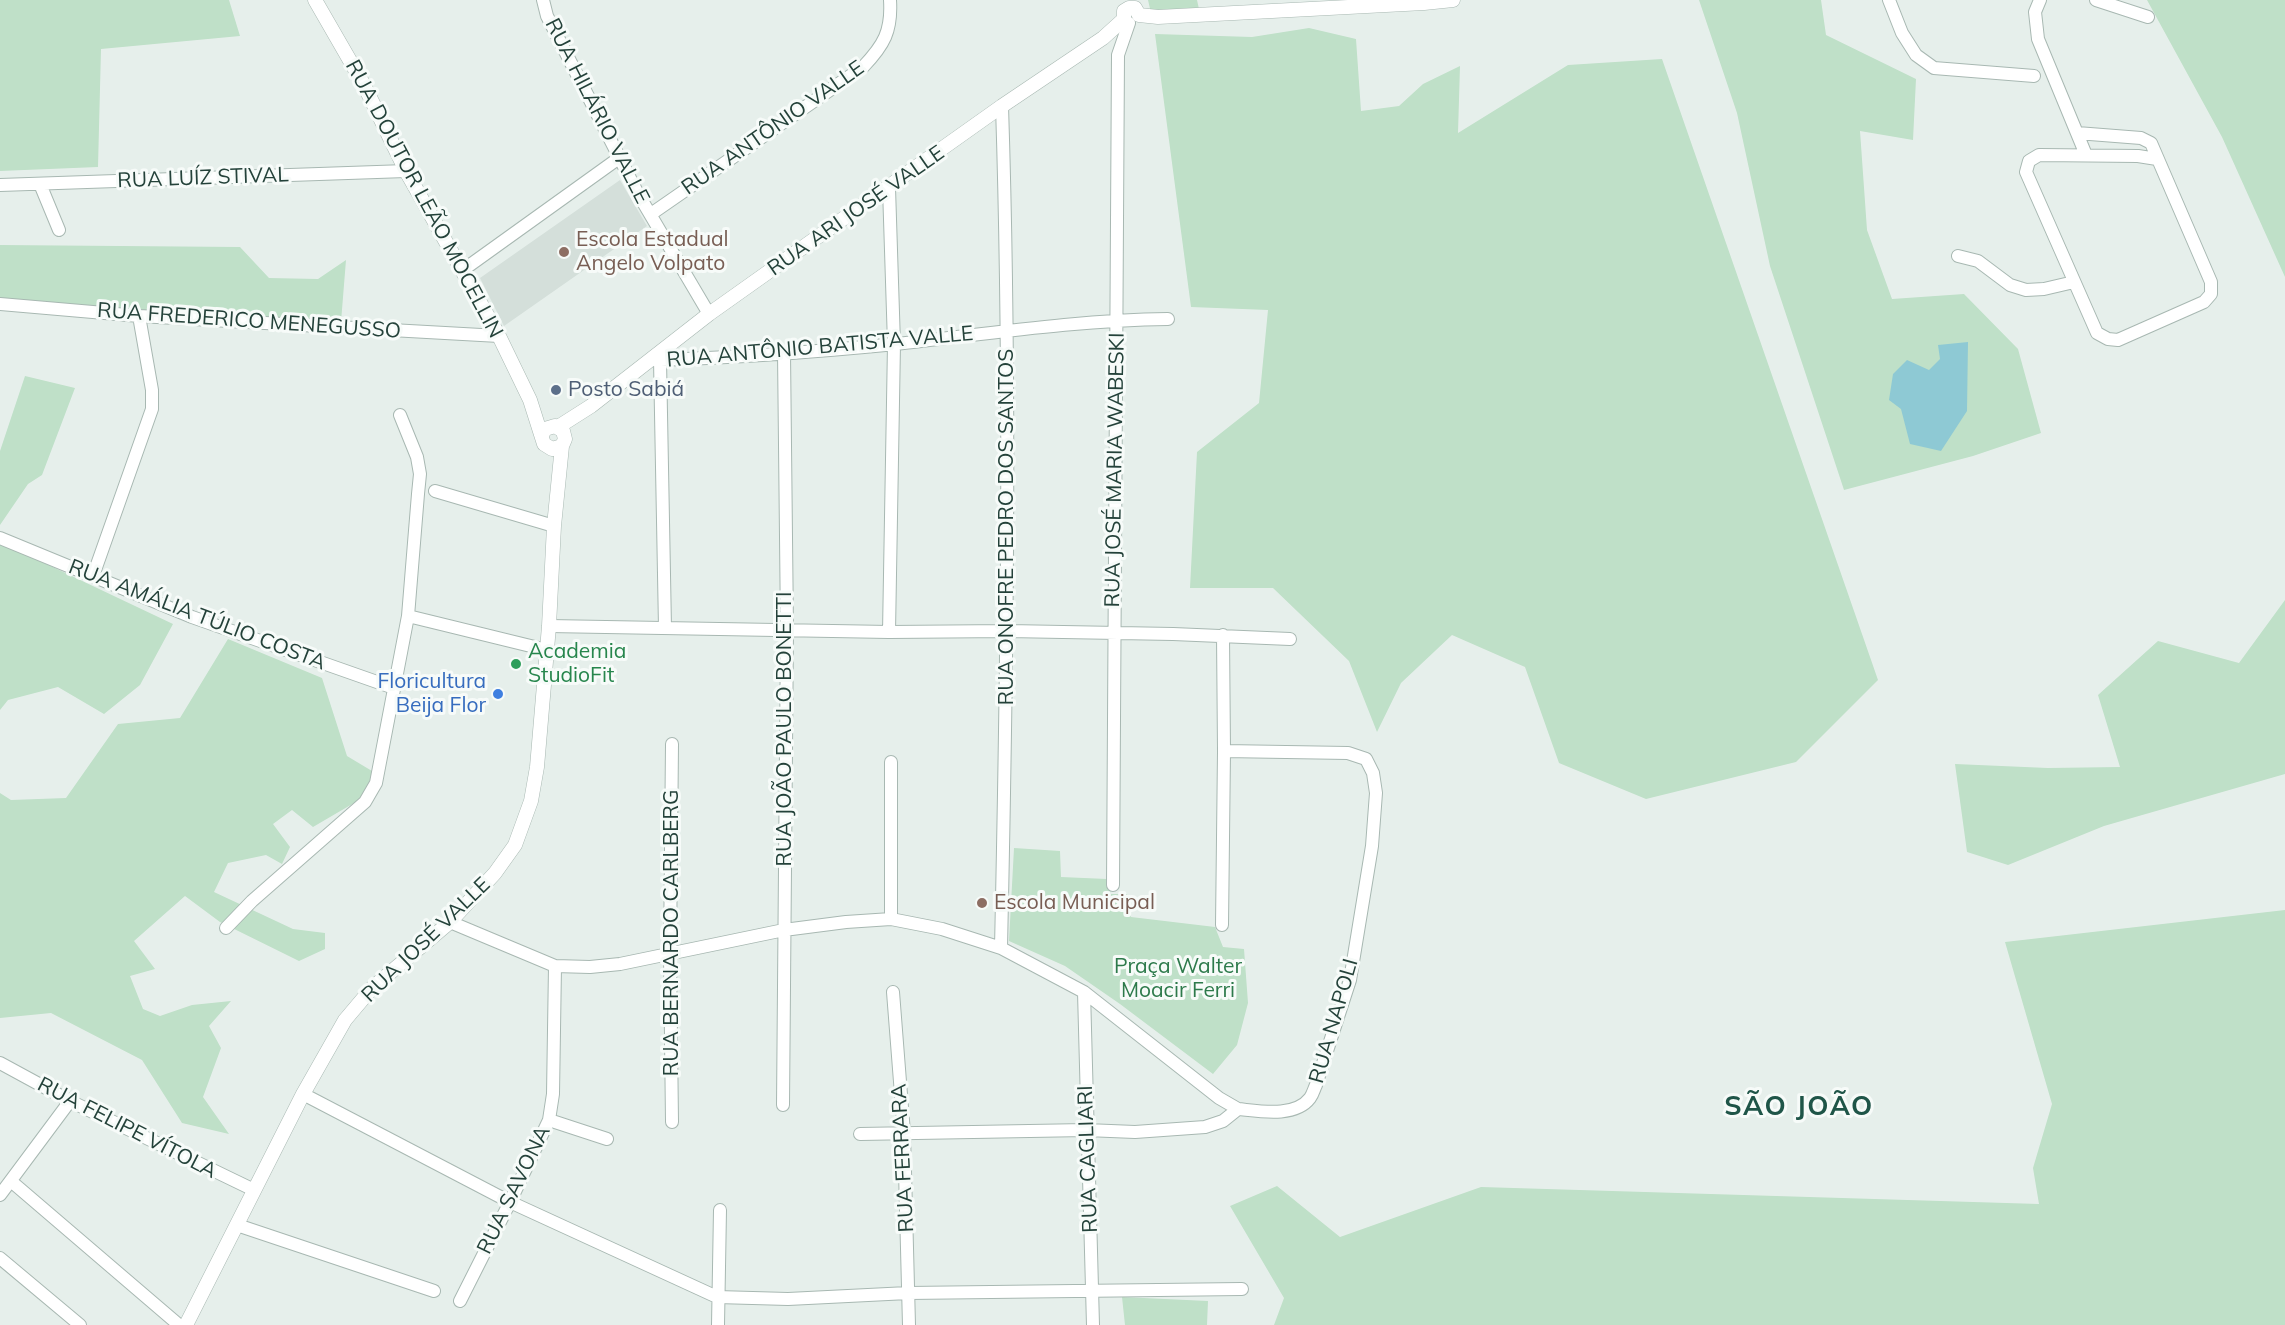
<!DOCTYPE html>
<meta charset="utf-8">
<style>
body{margin:0}
canvas{display:block;background:#e6efeb}
</style>
<canvas width="2285" height="1325"></canvas>
<script>
const context = document.querySelector('canvas').getContext('2d');
context.lineJoin = 'round';
function fillPath(path, color) { context.fillStyle = color; context.fill(path, 'evenodd'); }
function strokePath(path, color, width, dash) { context.strokeStyle = color; context.lineWidth = width; context.lineCap = dash ? 'butt' : 'round'; context.setLineDash(dash || []); context.stroke(path); }
function drawText(font, color, halo, rows, align = 'center') {
  context.font = font + ' Mulish,sans-serif'; context.lineWidth = 6; context.setLineDash([]); context.textBaseline = 'middle'; context.strokeStyle = halo; context.fillStyle = color; for (const [text, x, y, turn = 0] of rows) {
    context.save(); context.translate(x, y); context.rotate((+turn || 0) * Math.PI / 180); context.textAlign = isNaN(turn) ? turn : align; if (halo) context.strokeText(text, 0, 0); context.fillText(text, 0, 0); context.restore();
  }
}
fillPath(new Path2D(`
 M620,180L647,226L504,326L480,278Z`), '#d4dfda');
fillPath(new Path2D(`
 M0,0H229L240,36L101,49L98,167L0,171Z
 M1148,0H1197L1199,9L1151,13Z
 M1699,0H1821L1826,35L1916,79L1913,140L1860,131L1867,230L1892,299L1964,294L2018,349L2041,433L1973,456L1844,490L1770,266L1737,113Z
 M2147,0H2285V277L2222,137Z
 M1309,28L1356,39L1361,111L1399,106L1423,84L1460,66L1458,133L1568,65L1662,59L1878,680L1796,762L1646,799L1559,763L1525,667L1452,635L1401,683L1377,732L1349,661L1273,588H1190L1197,452L1259,403L1268,310L1191,307L1155,34L1252,37Z
 M0,245L240,247L269,278L318,279L346,260L341,322L0,302Z
 M25,376L75,388L42,475L28,484L0,525V451Z
 M0,542L173,624L140,685L104,714L58,687L8,700L0,710Z
 M2285,600V774L2104,826L2008,865L1967,852L1955,764L2048,768L2120,767L2098,695L2158,641L2239,663Z
 M228,639L322,678L347,756L372,771L366,796L313,827L292,810L273,824L290,847L282,864L266,855L228,863L214,892L293,929L325,933V949L299,961L220,922L185,896L134,941L155,969L130,976L143,1009L160,1016L192,1005L231,1001L209,1026L221,1048L203,1097L229,1134L182,1123L142,1060L51,1013L0,1018V793L11,800L66,798L118,724L180,718Z
 M1014,848L1060,851L1061,877L1107,879L1111,894H1127L1131,917L1215,927L1223,947L1244,949L1248,1003L1237,1045L1213,1074L1120,1004L1065,966L1009,941Z
 M2285,910V1325H1274L1284,1298L1230,1206L1277,1186L1340,1237L1481,1187L2039,1204L2033,1168L2052,1104L2005,942Z
 M1122,1297L1208,1301L1207,1325H1125Z`), '#bfe0c8');
fillPath(new Path2D(`
 M1968,342L1967,411L1941,451L1910,444L1901,409L1889,400L1893,374L1907,360L1929,370L1940,359L1938,345Z`), '#8ec9d4');
const minor = new Path2D(`
 M543,0L547,16L637,192L709,314
 M1889,0L1902,33L1916,55L1934,68L2034,76
 M2040,0L2035,12L2038,39L2086,155
 M2096,0L2148,17
 M2077,133L2141,138L2151,143L2211,282V294L2204,302L2118,340L2108,339L2097,333L2026,172L2029,161L2039,155L2138,156L2157,159
 M40,184L59,230
 M0,185L406,171
 M889,188L894,344L889,632
 M651,214L863,67C884,45 892,31 890,0
 M1958,256L1978,261L2010,285L2026,290L2044,289L2074,282
 M463,270L619,158
 M0,304L139,316L499,336
 M651,360C733,358 815,352 896,344C987,334 1077,320 1168,319
 M660,360L665,628
 M435,491L554,526
 M0,538L192,617L394,688
 M93,576L152,409V390L139,316
 M408,616L547,650
 M549,626L889,632L1008,631L1173,634L1290,639
 M1113,885L1118,55L1129,23
 M891,919V762
 M450,922L555,966L590,967L620,964L784,930L846,922L891,919L942,929L1001,948L1084,992L1219,1098L1238,1109
 M1222,925L1224,751L1223,635
 M226,928L252,901L365,802L376,783L408,616L418,494L420,474L417,457L400,415
 M1001,948C1007,667 1011,387 1002,106
 M893,992L904,1133L909,1325
 M1084,992L1093,1325
 M0,1063L70,1101L254,1190
 M303,1094L510,1202L717,1297L788,1299L908,1293L1242,1289
 M783,1105L787,629L784,353
 M549,1120L607,1139
 M672,1122L670,954L672,744
 M860,1134L1086,1130L1135,1132L1205,1127L1223,1121L1238,1109C1259,1111 1295,1118 1310,1098C1313,1094 1314,1089 1316,1085L1350,980L1372,846L1376,793L1373,773L1366,759L1348,753L1224,751
 M12,1182L179,1325
 M0,1195L70,1101
 M237,1225L434,1291
 M0,1258L80,1325
 M460,1301L510,1202L549,1120L553,1094L555,966
 M718,1325L720,1210`);
const tertiary = new Path2D(`
 M315,0L364,85L406,171L499,336L530,400L544,444L552,449L562,446
 M1139,15L1158,17L1424,3L1453,0
 M1124,19V11L1129,8H1135L1139,15
 M558,427L591,406L709,314L1002,106L1103,38L1124,19
 M186,1325L303,1094L345,1020L372,988L450,922L495,873L515,845L531,801L537,767L549,626L554,526L562,446L565,439L563,431L555,426L545,429L542,435`);
strokePath(minor, '#a8b8b2', 14);
strokePath(tertiary, '#a8b8b2', 15);
strokePath(minor, '#fff', 12);
strokePath(tertiary, '#fff', 14);
for (const [x, y, r, color] of [
 [564,252,6,"#8d6e63"],
 [556,390,6,"#5c6f8a"],
 [516,664,6,"#2e9e5b"],
 [498,694,6,"#3f7fe0"],
 [982,903,6,"#8d6e63"]
]) { const dot = new Path2D(); dot.arc(x, y, r, 0, 2 * Math.PI); context.fillStyle = color; context.fill(dot); strokePath(dot, '#f7fbf9', 2); }
drawText('21px', '#24423a', '#f7fbf9', [
 ["RUA HILÁRIO VALLE",597,111,63],
 ["RUA ANTÔNIO VALLE",773,128,-35],
 ["RUA LUÍZ STIVAL",203,178,-2],
 ["RUA DOUTOR LEÃO MOCELLIN",424,199,62],
 ["RUA ARI JOSÉ VALLE",856,211,-35],
 ["RUA FREDERICO MENEGUSSO",249,321,4],
 ["RUA ANTÔNIO BATISTA VALLE",820,347,-5],
 ["RUA JOSÉ MARIA WABESKI",1115,470,-89],
 ["RUA ONOFRE PEDRO DOS SANTOS",1007,527,-90],
 ["RUA AMÁLIA TÚLIO COSTA",197,615,21],
 ["RUA JOÃO PAULO BONETTI",785,729,-90],
 ["RUA BERNARDO CARLBERG",672,933,-90],
 ["RUA JOSÉ VALLE",426,940,-44],
 ["RUA NAPOLI",1334,1021,-74],
 ["RUA FELIPE VÍTOLA",127,1128,27],
 ["RUA FERRARA",903,1158,-93],
 ["RUA CAGLIARI",1088,1159,-92],
 ["RUA SAVONA",514,1190,-64]
]);
drawText('21px', '#785e54', '#f7fbf9', [
 ["Escola Estadual",576,240],
 ["Angelo Volpato",576,264],
 ["Escola Municipal",994,903]
], 'left');
drawText('21px', '#4e5e75', '#f7fbf9', [
 ["Posto Sabiá",568,390]
], 'left');
drawText('21px', '#27864d', '#f7fbf9', [
 ["Academia",528,652],
 ["StudioFit",528,676]
], 'left');
drawText('21px', '#366cbe', '#f7fbf9', [
 ["Floricultura",486,682],
 ["Beija Flor",486,706]
], 'right');
drawText('21px', '#2d7a4b', '#f7fbf9', [
 ["Praça Walter",1178,967],
 ["Moacir Ferri",1178,991]
]);
context.letterSpacing = '1.5px';
drawText('bold 27px', '#1f5548', '#f7fbf9', [
 ["SÃO JOÃO",1799,1107]
]);
context.letterSpacing = '0px';
</script>
